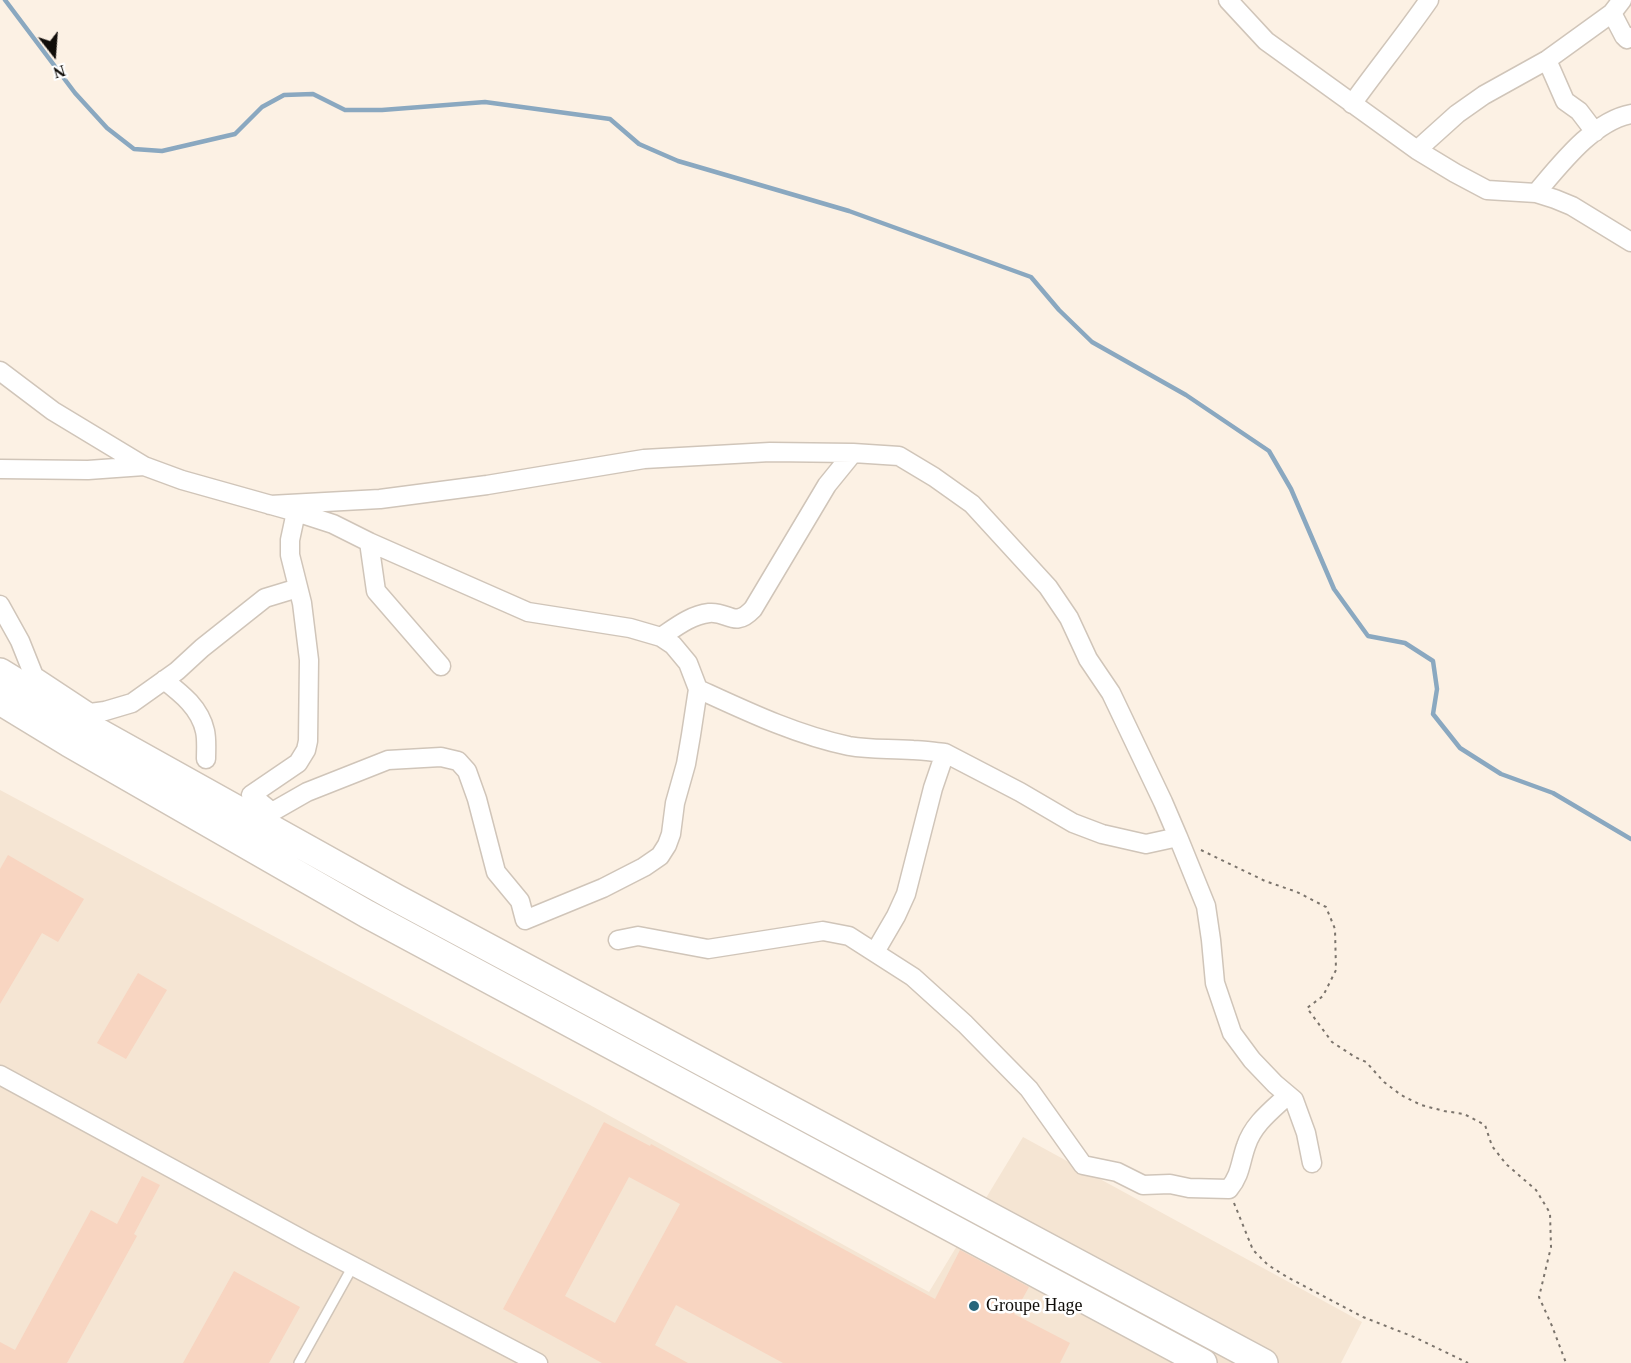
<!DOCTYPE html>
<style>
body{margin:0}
#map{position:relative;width:1631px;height:1363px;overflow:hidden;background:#fcf1e4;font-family:"Times New Roman",serif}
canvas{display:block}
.north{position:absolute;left:24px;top:24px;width:60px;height:60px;-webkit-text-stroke:4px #fff;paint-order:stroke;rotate:163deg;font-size:16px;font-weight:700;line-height:24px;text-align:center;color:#100d09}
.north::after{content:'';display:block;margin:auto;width:21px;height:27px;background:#100d09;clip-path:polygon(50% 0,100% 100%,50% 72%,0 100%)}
</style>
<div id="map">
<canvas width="1631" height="1363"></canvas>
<div class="north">N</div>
</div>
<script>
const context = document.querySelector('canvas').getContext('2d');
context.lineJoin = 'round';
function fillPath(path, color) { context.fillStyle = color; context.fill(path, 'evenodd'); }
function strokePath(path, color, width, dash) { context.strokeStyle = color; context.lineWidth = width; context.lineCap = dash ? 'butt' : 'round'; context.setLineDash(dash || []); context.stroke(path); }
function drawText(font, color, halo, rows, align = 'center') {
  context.font = font + ' "Times New Roman",serif'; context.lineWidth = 5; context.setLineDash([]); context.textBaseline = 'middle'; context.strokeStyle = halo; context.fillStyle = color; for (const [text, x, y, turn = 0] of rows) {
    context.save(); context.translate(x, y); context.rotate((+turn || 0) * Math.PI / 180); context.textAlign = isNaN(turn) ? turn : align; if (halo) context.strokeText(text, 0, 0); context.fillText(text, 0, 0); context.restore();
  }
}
fillPath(new Path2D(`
 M0,790L590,1105L929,1292L1023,1137L1362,1322L1341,1363H0Z`), '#f5e5d3');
strokePath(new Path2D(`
 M5,0L75,93L107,128L134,149L162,151L235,134L262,107L284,95L313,94L345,110H382L485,102L610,119L639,144L678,161L849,211L1031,277L1059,310L1092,342L1186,395L1269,451L1291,489L1334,589L1368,636L1405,643L1433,661L1437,689L1433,714L1460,748L1501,774L1553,793L1631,839`), '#8aa8c0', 4.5);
fillPath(new Path2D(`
 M8,855L84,899L58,942L42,933L0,1004V869Z
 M138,973L167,990L126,1059L97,1043Z
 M604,1122L650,1146L651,1144L935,1299L960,1250L1029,1287L1014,1314L1070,1343L1060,1363H783L676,1305L655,1345L688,1363H602L503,1309ZM629,1177L680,1204L615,1323L565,1296Z
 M142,1176L160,1185L134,1234L137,1236L67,1363H0V1342L15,1350L91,1210L117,1224Z
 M234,1271L300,1307L269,1363H183Z`), '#f8d5c1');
const service = new Path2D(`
 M299,1363L353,1266`);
const minor = new Path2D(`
 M1228,0L1266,41L1417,150L1455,173L1487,190L1536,193L1555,199L1572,206L1631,242
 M1612,13L1624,36L1627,39L1631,37
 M1547,60L1565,101L1579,111L1595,132
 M1352,104C1377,69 1404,36 1429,0
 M1417,150L1457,114L1484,95L1547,60L1612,13L1622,0
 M1536,193C1560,165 1593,121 1631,114
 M0,371L53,411L144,466L182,480L296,512L333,524L369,542L376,591L441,666
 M0,469L88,470L144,466
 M270,505L380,499L487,485L644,459L770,452L853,453L899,456L934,477L972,504L1048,587L1069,618L1088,659L1111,693L1163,802L1178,837
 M296,512L290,540V555L302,603L309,660L308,741L306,750L298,763L251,795L272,812L307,792L388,760L441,757L458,761L467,771L477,799L496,872L520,901L525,920L603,888L644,867L660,856L667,845L671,834L675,803L686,764L691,735L698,689L688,663L673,645L661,637L630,628L528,612L369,542
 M0,605L20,641L34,676L90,713L105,711L132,703L177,671L202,648L265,598L298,588
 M661,637C676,627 691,615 709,613C729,611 734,629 753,609L827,485L853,453
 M164,680C182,694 200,708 205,731C207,740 206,750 206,759
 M698,689C746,711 796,735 849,746C872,750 890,748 913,750C923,750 934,752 945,753L933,788L906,894L896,916L875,952
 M945,753L1020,792L1073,823L1102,834L1146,844L1178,837L1206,906L1211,940L1215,983L1232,1033L1252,1060L1275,1084L1294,1100L1306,1133L1312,1163
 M618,940L638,936L708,949L823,931L849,936L913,977L965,1024L1029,1089L1083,1165L1117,1172L1143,1185L1170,1184L1189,1188L1229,1189C1241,1174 1240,1163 1246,1146C1253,1124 1272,1110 1288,1095
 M0,1075L307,1242L538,1363`);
const primary = new Path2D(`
 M0,672L93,729L396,898L1264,1363
 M0,701L69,743L367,914L1203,1363`);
strokePath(service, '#d0c5b9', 12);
strokePath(minor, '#d0c5b9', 21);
strokePath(primary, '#d0c5b9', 30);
strokePath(new Path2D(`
 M1201,850L1265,881L1297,892L1326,907L1335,929L1336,970L1323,996L1307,1008L1332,1042L1355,1057L1366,1062L1384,1082L1401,1095L1421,1105L1444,1111L1464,1114L1485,1125L1492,1146L1506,1164L1536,1190L1550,1213L1551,1247L1539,1297L1552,1326L1566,1363
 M1234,1203L1253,1250L1268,1265L1287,1277L1363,1317L1414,1337L1468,1363`), '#7b746c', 2, [3, 4.5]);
strokePath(service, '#fff', 9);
strokePath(minor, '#fff', 18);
strokePath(primary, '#fff', 27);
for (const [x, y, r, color] of [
 [974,1306,6,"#26657b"]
]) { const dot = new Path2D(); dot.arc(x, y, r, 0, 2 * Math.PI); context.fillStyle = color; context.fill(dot); strokePath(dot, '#fff', 2); }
drawText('18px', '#100d09', '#fff', [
 ["Groupe Hage",986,1306]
], 'left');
</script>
